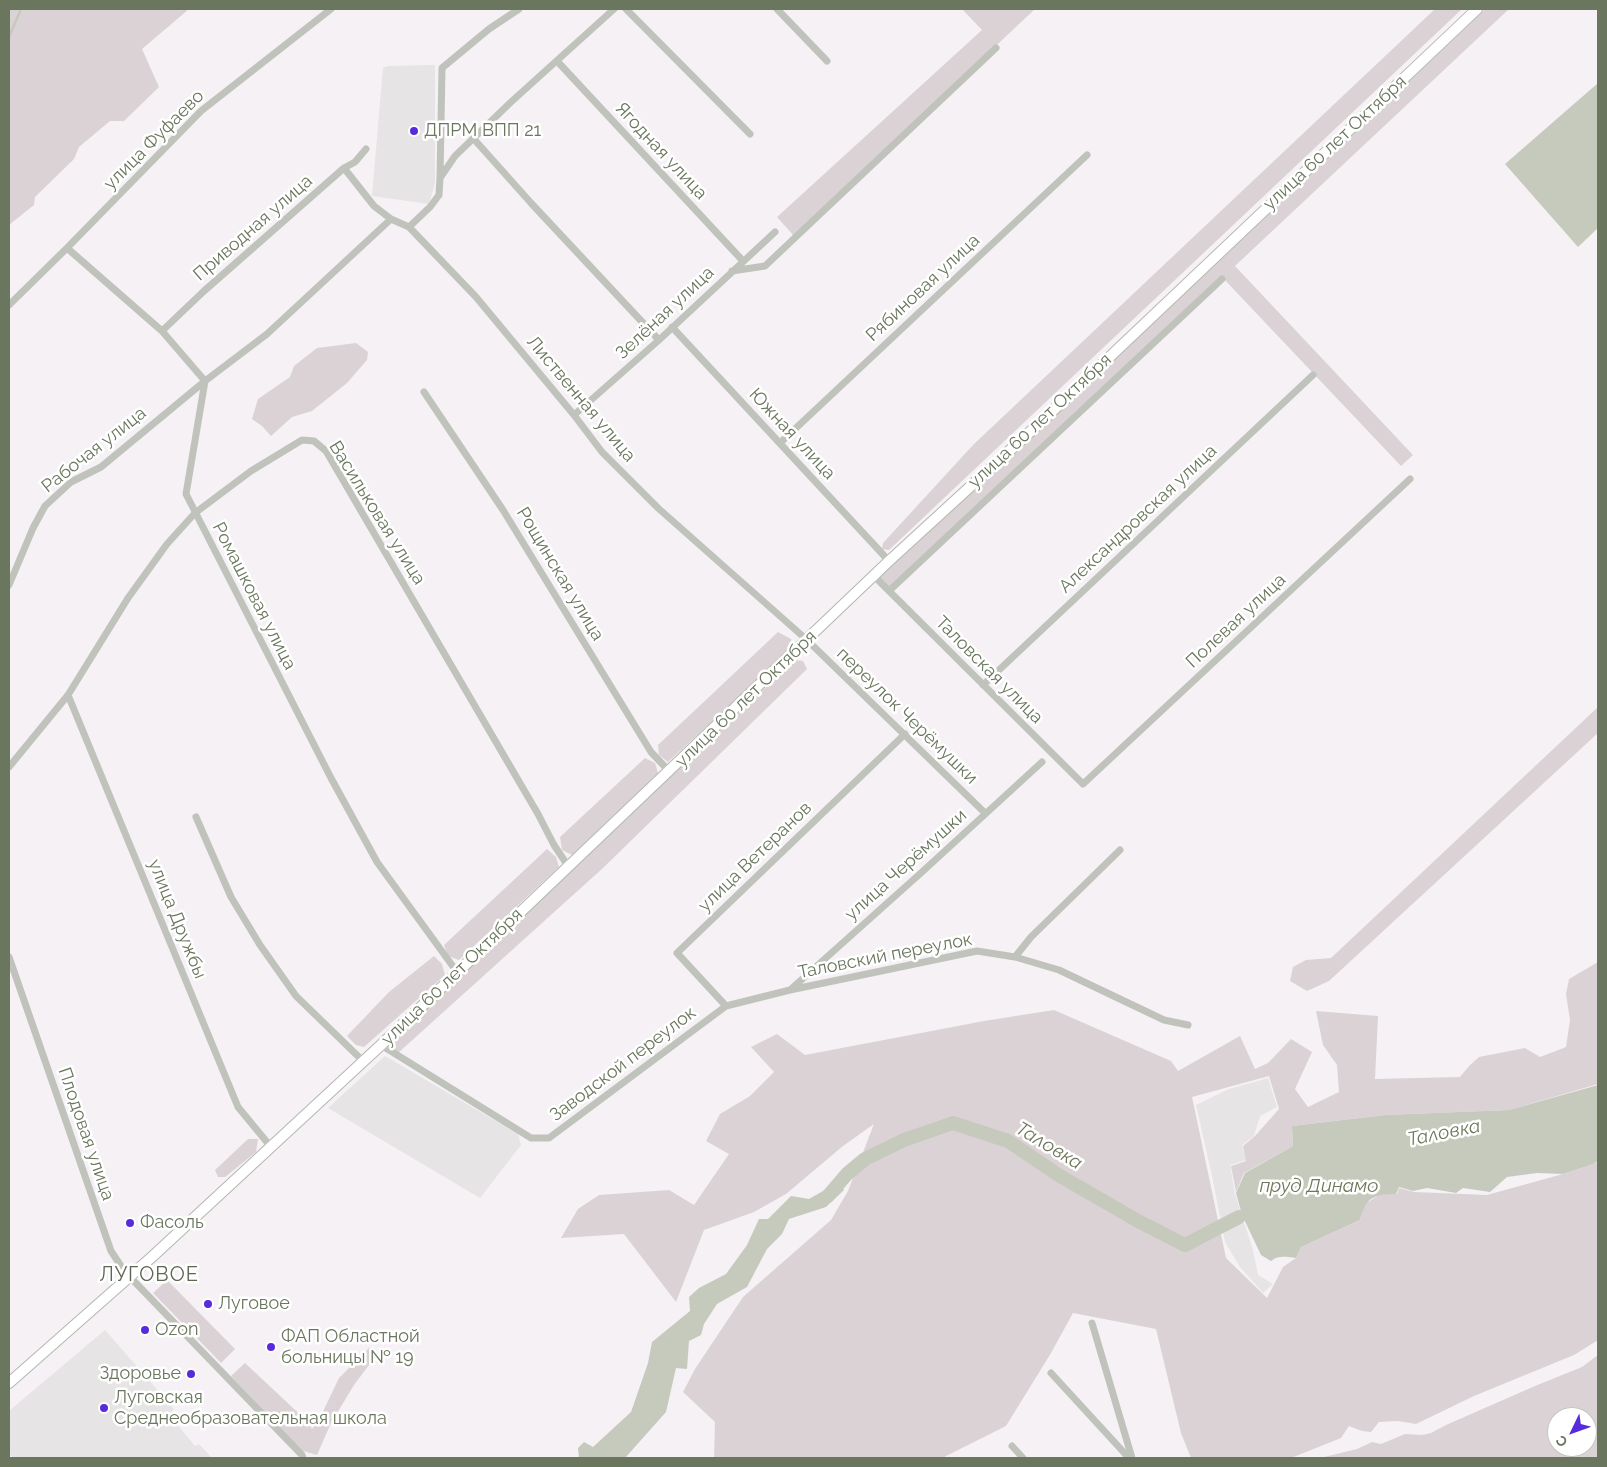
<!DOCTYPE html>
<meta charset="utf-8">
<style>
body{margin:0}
#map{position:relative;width:1607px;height:1467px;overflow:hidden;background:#f5f1f5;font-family:Raleway,sans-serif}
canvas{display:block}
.frame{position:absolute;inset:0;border:10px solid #6a765d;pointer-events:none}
.north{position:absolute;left:1547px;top:1407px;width:50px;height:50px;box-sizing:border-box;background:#fff;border:1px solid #c3c8be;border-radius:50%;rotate:228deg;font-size:14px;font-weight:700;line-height:20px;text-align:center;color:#6a765d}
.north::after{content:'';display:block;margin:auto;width:18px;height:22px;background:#572bdb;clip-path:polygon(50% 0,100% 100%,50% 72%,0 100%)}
</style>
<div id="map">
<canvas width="1607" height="1467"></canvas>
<div class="frame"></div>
<div class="north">С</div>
</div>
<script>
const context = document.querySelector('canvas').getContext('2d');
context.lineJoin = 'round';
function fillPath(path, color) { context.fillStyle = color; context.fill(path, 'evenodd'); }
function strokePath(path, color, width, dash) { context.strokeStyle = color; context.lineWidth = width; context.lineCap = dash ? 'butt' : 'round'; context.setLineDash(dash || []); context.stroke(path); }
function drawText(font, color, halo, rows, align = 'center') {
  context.font = font + ' Raleway,sans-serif'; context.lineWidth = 5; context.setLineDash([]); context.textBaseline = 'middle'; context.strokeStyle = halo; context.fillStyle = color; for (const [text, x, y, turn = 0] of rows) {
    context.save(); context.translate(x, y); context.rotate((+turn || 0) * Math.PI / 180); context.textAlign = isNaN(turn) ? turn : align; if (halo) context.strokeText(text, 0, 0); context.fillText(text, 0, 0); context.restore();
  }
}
fillPath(new Path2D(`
 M435,65V183L429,204L372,196L383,68L388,66Z
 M385,1056L518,1134L521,1145L480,1198L328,1108Z
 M1268,1078L1277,1107L1260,1116L1254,1136L1242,1145L1246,1160L1230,1165L1235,1194L1253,1250L1258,1275L1273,1284L1263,1293L1240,1267L1225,1242L1212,1176L1196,1105L1229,1089Z
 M105,1330L174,1409L169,1415L195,1446L199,1444L212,1458H13L9,1453V1411Z`), '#e6e4e5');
fillPath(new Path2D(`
 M9,9H189L142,49L159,87L124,121H110L79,147L74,159L35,197L34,205L9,225Z
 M962,9H1035L794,236L777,217L982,30Z
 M1435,9H1462L889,550L882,549L883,543L973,445Z
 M1485,9H1509L1235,266L1413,455L1401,466L1222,277L888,588L879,584L880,577Z
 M356,343L368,352L367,360L347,383L312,411L292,417L271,436L262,426L252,419L258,399L290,377L294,366L317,348Z
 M778,632L791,639L794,646L668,762L659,755L658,745Z
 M795,660L803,661L807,669L603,868L398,1053L388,1046L394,1035Z
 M1598,707V733L1329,981L1307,991L1290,981L1293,967L1306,960L1331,958Z
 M645,758L655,763L658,773L572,855L562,850L560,837Z
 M547,849L556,857L559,867L459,960L448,956L444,945Z
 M434,956L442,964L445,975L364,1047L356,1045L347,1036L389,992Z
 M1598,962V1084L1509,1110L1385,1115L1292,1126L1293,1146L1244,1173L1236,1192L1231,1166L1246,1161L1243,1146L1255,1136L1279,1109L1269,1076L1192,1097L1226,1258L1267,1298L1283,1267L1296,1258L1301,1247L1360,1220L1364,1205L1380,1194H1397L1399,1188L1414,1192L1487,1195L1563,1174L1598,1162V1340L1574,1355L1474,1396L1416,1424L1398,1421L1379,1422L1371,1432L1362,1431L1349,1426L1341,1438L1291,1458H1191L1181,1433L1156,1329L1073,1313L1051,1353L1006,1426L946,1456L944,1458H714L715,1422L683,1392L695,1369L743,1297L831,1220L848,1191L874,1124L843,1146L786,1194L754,1212L704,1230L676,1302L624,1234L561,1238L578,1209L599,1195L669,1190L694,1205L729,1154L706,1141L720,1114L750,1096L774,1072L751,1047L777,1034L805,1055L984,1021L1054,1010L1171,1061L1178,1071L1240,1036L1255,1069L1268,1063L1291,1039L1312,1052L1295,1089L1308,1107L1339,1092L1337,1065L1323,1045L1316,1011L1378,1016L1375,1079L1460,1077L1469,1066L1479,1057L1525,1048L1540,1057L1566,1047L1570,1020L1566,994L1569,979Z
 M248,1139H258L256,1152L225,1177H218L215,1170Z
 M167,1280L235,1349L221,1363L153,1293Z
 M370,1347L375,1357L354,1385L331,1423L317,1455L300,1450L231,1376L245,1363L309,1423L312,1429L318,1422L339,1378Z
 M1598,1355V1458H1320L1357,1449L1372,1442L1381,1444L1405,1434L1422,1435L1431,1433L1446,1425L1535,1386L1582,1367ZM1557,1417H1587V1447H1557Z`), '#dbd2d6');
fillPath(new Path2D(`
 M1598,83V228L1578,247L1505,164Z
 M1598,1085V1161L1593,1164L1563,1174L1537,1173L1507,1177L1490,1192L1463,1188L1456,1193L1427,1188L1413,1191L1399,1187L1396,1194C1374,1194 1366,1197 1360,1220L1301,1247L1296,1258C1287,1257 1278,1255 1271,1261L1261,1255L1242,1215L1236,1193L1245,1173L1293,1146L1292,1126L1385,1115L1509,1110Z
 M839,1182L844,1190L826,1207L789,1219L782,1234L767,1249L747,1287L717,1304L704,1324L701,1335L689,1341L687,1369L676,1368L666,1412L625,1458H579L578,1448L584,1442L593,1447L631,1412L648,1363L652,1342L690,1311L689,1297L699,1288L726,1274L747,1245L759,1219H768L791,1196L809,1199Z`), '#c6cabd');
strokePath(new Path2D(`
 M9,37L21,9
 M1239,1217L1244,1214`), '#c6cabd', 2.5);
strokePath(new Path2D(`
 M828,1196L847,1174L865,1159L904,1140L953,1123L1008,1141L1060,1176L1138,1221L1185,1245L1239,1217`), '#c6cabd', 14);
const secondary = new Path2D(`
 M9,1383L153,1256L381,1045L889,561L1043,420L1477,9`);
strokePath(secondary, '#b3b8ae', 12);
strokePath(new Path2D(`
 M626,9L750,134
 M777,9L827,61
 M557,61L743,261
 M473,138L531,203L659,340
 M344,168L374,206L391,219L409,227L476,297L574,415L602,452L658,508L807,640L985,813
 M440,178L442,68L489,29L519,9
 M409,227L430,207L439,195L440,178L455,156L511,102L614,9
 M67,248L162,331L205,381L186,494L331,778L377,862L457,972
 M732,271L765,266L996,48
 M9,305L67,248L201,111L331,9
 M672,327L889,561
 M162,331L204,291L344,168L355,162L366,149
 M424,392L503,510L651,752L669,771
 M574,415L659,340L775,232
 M780,443L1087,155
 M874,576L1083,784L1410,479
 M9,585L33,528L45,506L71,482L101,467L205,381L267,334L391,219
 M889,591L1222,279
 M983,685L1313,375
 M68,695L238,1107L271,1147
 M9,767L68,695L128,598L167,544L195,513L251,471L302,440L314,441L326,451L538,814L554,845L568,866
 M196,817L231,897L260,945L296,996L363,1061
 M9,957L111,1251L121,1266L130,1277L302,1455L303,1458
 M1015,957L1031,937L1120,850
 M790,990L922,872L1042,762
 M726,1006L677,953L905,734
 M381,1045L531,1138H549L726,1006L790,990L977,951L1015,957L1059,970L1164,1020L1188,1025
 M1092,1323L1132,1458
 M1051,1373L1129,1458
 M1012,1446L1023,1458`), '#c0c3bb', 7);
strokePath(secondary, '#fff', 10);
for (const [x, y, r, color] of [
 [414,131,5,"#572bdb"],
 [130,1223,5,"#572bdb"],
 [208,1304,5,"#572bdb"],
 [145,1330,5,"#572bdb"],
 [271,1347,5,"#572bdb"],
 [191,1374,5,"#572bdb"],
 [104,1408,5,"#572bdb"]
]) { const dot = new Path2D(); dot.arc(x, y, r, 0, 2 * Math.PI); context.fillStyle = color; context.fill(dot); strokePath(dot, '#fff', 2); }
drawText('18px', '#6a765d', '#fff', [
 ["ДПРМ ВПП 21",424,131],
 ["Фасоль",140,1223],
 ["Луговое",218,1304],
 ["Ozon",155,1330],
 ["ФАП Областной",281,1337],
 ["больницы № 19",281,1358],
 ["Здоровье",181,1374,"right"],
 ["Луговская",114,1398],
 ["Среднеобразовательная школа",114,1419]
], 'left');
drawText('18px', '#6a765d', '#fff', [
 ["улица Фуфаево",154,140,-45],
 ["улица 60 лет Октября",1335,143,-43],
 ["Ягодная улица",661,151,47],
 ["Приводная улица",253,228,-41],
 ["Рябиновая улица",923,288,-43],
 ["Зелёная улица",665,313,-43],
 ["Лиственная улица",581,399,50],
 ["улица 60 лет Октября",1040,421,-43],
 ["Южная улица",792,434,47],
 ["Рабочая улица",94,450,-38],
 ["Васильковая улица",377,513,58],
 ["Александровская улица",1138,519,-43],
 ["Рощинская улица",560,574,59],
 ["Ромашковая улица",254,596,63],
 ["Полевая улица",1236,621,-43],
 ["Таловская улица",989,670,45],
 ["улица 60 лет Октября",746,699,-44],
 ["переулок Черёмушки",907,716,44],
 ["улица Ветеранов",755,857,-44],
 ["улица Черёмушки",906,865,-42],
 ["улица Дружбы",177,919,68],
 ["Таловский переулок",885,956,-11],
 ["улица 60 лет Октября",452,977,-44],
 ["Заводской переулок",623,1064,-37],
 ["Плодовая улица",86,1134,71]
]);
drawText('italic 19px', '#70775b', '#fff', [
 ["Таловка",1444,1133,-11],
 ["Таловка",1049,1146,31],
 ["пруд Динамо",1319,1186]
]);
context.letterSpacing = '1px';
drawText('20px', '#5d6652', '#fff', [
 ["ЛУГОВОЕ",149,1275]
]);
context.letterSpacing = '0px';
</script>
